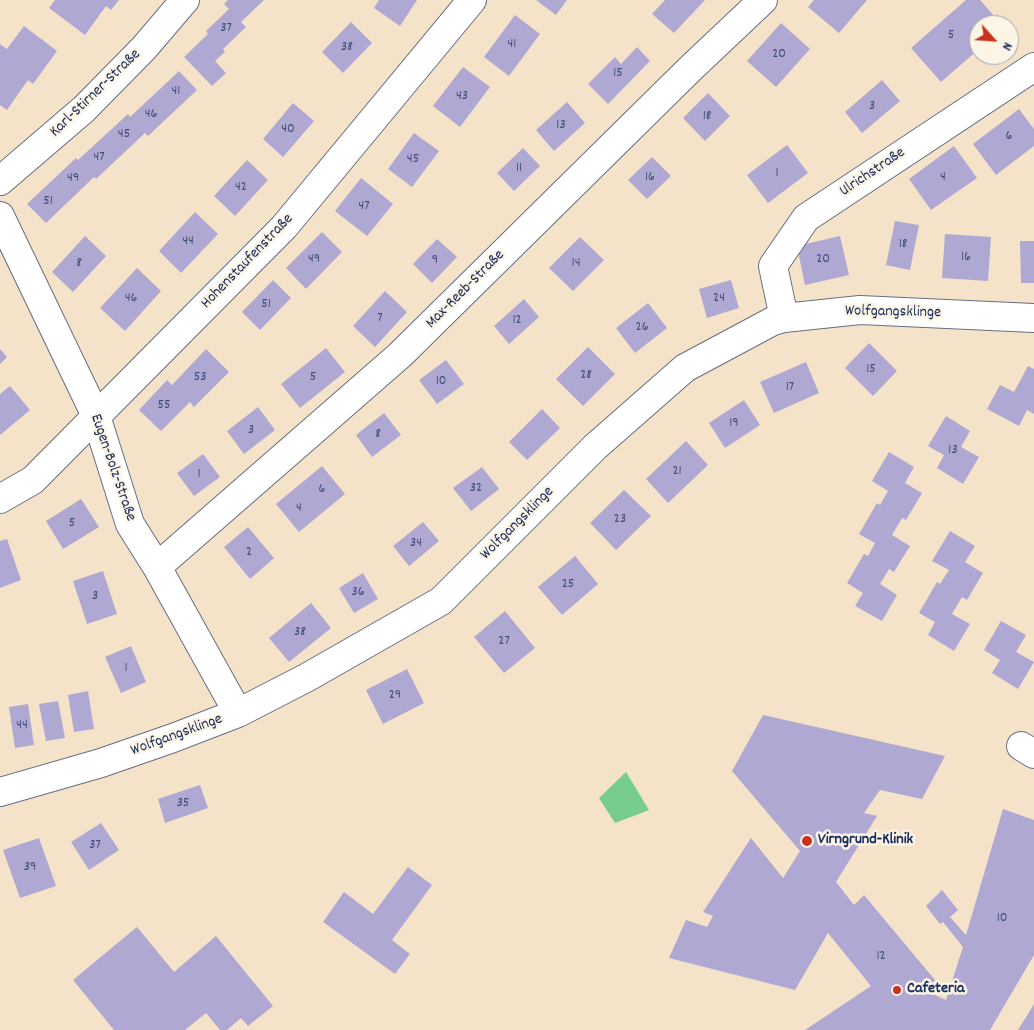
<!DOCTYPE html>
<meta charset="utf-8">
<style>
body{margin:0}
#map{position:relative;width:1034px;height:1030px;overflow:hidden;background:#f4e3c8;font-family:Dekko,sans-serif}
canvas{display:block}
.north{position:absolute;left:969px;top:15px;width:50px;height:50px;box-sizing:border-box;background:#fcf5e5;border:1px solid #a2a6af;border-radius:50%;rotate:116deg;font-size:14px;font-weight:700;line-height:20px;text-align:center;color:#1b2f5e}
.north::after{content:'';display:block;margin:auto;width:18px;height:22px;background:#c8321e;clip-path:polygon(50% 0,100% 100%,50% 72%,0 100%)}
</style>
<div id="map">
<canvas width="1034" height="1030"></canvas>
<div class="north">N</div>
</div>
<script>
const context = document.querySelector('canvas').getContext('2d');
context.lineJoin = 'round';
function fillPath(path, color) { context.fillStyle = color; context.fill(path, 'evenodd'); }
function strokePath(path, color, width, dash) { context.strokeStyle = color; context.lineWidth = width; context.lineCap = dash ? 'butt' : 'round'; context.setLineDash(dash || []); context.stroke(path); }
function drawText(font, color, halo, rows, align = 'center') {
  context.font = font + ' Dekko,sans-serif'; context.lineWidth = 5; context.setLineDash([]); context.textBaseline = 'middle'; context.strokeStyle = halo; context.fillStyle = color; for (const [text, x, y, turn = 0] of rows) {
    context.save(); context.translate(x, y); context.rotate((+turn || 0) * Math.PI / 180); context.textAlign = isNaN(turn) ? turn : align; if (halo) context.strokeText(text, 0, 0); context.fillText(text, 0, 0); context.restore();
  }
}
fillPath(new Path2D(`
 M626,772L649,810L615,823L599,798Z`), '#77cc90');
fillPath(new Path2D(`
 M55,0H119L111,10L106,6L85,35L49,8Z
 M228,0H264L241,22L246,27L223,49L225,52L215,61L226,73L212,86L184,57L208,34L206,31L229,9L224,4Z
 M379,0H417L400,26L374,8Z
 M536,0H567L556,15Z
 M665,0H705L674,33L652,14Z
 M814,0H867L839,33L808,7Z
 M966,0H980L1002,25H979V49L941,82L911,48Z
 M515,15L540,34L509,76L484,57Z
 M351,22L372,43L343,73L322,52Z
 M781,23L810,49L776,87L747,61Z
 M24,26L57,51L33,84L28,80L7,110L0,105V44L7,49Z
 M637,47L650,61L608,104L588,84L615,57L621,64Z
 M463,67L490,87L460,127L433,106Z
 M179,71L197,90L148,136L145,133L96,179L94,177L46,223L27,204L76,158L78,160L128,114L130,117Z
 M882,80L900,101L862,133L845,112Z
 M708,93L730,116L705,141L683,118Z
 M567,102L585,123L554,151L536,130Z
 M293,103L314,121L283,157L263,139Z
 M1019,109L1034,129V146L996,175L973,144Z
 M414,133L439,151L412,187L388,169Z
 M787,145L808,173L768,203L747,175Z
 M954,146L977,178L931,210L909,179Z
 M523,148L540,166L514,191L497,173Z
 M652,157L671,176L647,199L628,180Z
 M247,160L268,180L235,216L214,196Z
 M361,178L393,204L367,236L335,211Z
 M195,212L218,234L181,273L159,251Z
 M895,221L919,225L910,270L886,265Z
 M322,232L342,252L306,289L286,268Z
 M945,234L991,237L988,281L942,278Z
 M85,236L106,256L73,292L52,272Z
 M840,236L849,275L805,285L797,246Z
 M580,237L604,260L573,291L549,268Z
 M437,239L457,257L432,283L413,264Z
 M1020,241H1034V283H1021Z
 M137,268L161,291L125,331L100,308Z
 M273,280L291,298L260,330L242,312Z
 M731,280L739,308L707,318L699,289Z
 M385,291L407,312L375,347L353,326Z
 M524,299L539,317L509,344L494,326Z
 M648,303L667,328L635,353L616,328Z
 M869,343L897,371L873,396L845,368Z
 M588,347L615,374L583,406L556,379Z
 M326,348L345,372L300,408L281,384Z
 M0,349L7,357L0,364Z
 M206,349L229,372L194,407L190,402L161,431L139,410L167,380L172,385Z
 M446,360L464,384L437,404L419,380Z
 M806,362L819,393L774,413L760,382Z
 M1028,366L1034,369V414L1027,410L1019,426L987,409L1000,385L1014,392Z
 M10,386L30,410L0,435V394Z
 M744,400L760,425L725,448L709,423Z
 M258,407L275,430L244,454L227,431Z
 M542,409L560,428L527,460L509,442Z
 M384,413L401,435L372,457L356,435Z
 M946,416L970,431L961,447L979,457L963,484L937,468L944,455L928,446Z
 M686,441L708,465L668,503L646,479Z
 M889,452L914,467L905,483L922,493L906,520L902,518L892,535L910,546L894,572L889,569L880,584L897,595L882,621L855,606L863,593L847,583L864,554L868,556L875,543L859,534L877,503L880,505L888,491L872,481Z
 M203,454L220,477L194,496L177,473Z
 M322,466L345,494L299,532L276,504Z
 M482,467L499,489L471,511L453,488Z
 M624,490L651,516L616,550L590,523Z
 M81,499L99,527L63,549L46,521Z
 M423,522L439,541L409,566L393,546Z
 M248,527L274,558L250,579L224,547Z
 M950,531L975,546L965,562L983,573L967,600L962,597L952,614L970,624L954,651L928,635L935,622L919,613L937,582L940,584L949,570L932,561Z
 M7,539L21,580L0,588V541Z
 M575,556L598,584L562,615L538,587Z
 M103,571L117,614L87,624L73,581Z
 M363,573L378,599L354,613L339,588Z
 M311,603L331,628L289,662L269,638Z
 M505,611L535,648L504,673L474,637Z
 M1001,621L1026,635L1016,652L1034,662L1018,689L992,673L1000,660L984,650Z
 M131,646L146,682L121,693L105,657Z
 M407,669L424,703L383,724L366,690Z
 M88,691L94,729L74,732L68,695Z
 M58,701L65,738L46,741L39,704Z
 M28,704L34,745L15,748L9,707Z
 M763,715L945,756L922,799L880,790L864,813L877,816L836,882L854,905L864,895L935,980L926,991L946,1000L963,947L943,922L940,924L926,906L942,890L958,910L950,917L966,935L1003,809L1034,820V955L990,1030H805L871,986L828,933L795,990L669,958L686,920L707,927L713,916L703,912L751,838L783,878L800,851L732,771Z
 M200,785L208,808L165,823L158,799Z
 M101,823L119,850L89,870L71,842Z
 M39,838L56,886L20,898L3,850Z
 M408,867L432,885L392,940L410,954L395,974L323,922L344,892L373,914Z
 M137,927L174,972L216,936L273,1006L248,1026L241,1018L227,1030H220L206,1013L185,1030H114L73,980Z
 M1034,1004V1030H1018Z`), '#afa8d3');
const minor = new Path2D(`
 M0,181L84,109L144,48L185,0
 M0,216L96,416L130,524L157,567L238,713
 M784,318L773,266L806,218L1034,67
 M0,499L33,480L284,227L472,0
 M157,567L400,355L690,69L763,0
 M1021,746L1034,754
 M0,792L101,763L173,738L238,713L306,678L441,601L595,447L685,368L773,321L784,318L860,310L1034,318`);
strokePath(minor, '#676e83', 30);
strokePath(minor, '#fff', 28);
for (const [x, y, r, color] of [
 [807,841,6,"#c8321e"],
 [897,990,5,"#c8321e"]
]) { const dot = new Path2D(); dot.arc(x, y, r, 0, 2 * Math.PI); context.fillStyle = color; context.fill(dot); strokePath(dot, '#fcf5e5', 2); }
drawText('14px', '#404d7b', null, [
 ["37",226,29],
 ["5",951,36],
 ["41",512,45],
 ["38",347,48],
 ["20",779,55],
 ["15",618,74],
 ["41",176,92],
 ["43",462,97],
 ["3",872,107],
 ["46",151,115],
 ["18",707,117],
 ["13",561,126],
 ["40",288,130],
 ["45",124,135],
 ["6",1009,137],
 ["47",99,158],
 ["45",413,160],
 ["11",519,169],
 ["1",777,174],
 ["16",650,178],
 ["4",943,178],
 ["49",73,179],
 ["42",241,188],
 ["51",48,202],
 ["47",364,207],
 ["44",188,242],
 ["18",903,245],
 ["16",966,258],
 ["49",314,260],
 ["20",823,260],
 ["9",435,261],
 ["8",79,264],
 ["14",576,264],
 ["46",131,299],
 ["24",719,299],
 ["51",266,305],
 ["7",380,319],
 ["12",517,321],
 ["26",642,328],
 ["15",871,370],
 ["28",586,376],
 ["53",200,378],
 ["5",313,378],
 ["10",441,382],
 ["17",790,388],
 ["55",164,406],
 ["19",734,424],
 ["3",251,431],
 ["8",378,435],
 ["13",953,451],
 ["21",677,472],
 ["1",199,475],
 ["32",476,489],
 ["6",322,490],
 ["4",299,509],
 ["23",620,520],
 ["5",72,524],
 ["34",416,544],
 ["2",249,553],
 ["25",568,585],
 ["36",358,593],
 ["3",95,597],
 ["38",300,633],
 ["27",504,642],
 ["1",126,669],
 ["29",395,696],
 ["44",22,726],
 ["35",183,804],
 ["37",95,846],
 ["39",30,868],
 ["10",1002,919],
 ["12",881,957]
]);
drawText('16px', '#1b2f5e', '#fcf5e5', [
 ["Karl-Stirner-Straße",96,94,-44],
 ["Ulrichstraße",873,173,-34],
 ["Hohenstaufenstraße",248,262,-46],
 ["Max-Reeb-Straße",466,290,-45],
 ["Wolfgangsklinge",893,313,1],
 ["Eugen-Bolz-Straße",112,468,71],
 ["Wolfgangsklinge",518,524,-45],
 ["Wolfgangsklinge",177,736,-20]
]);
drawText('bold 16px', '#1b2f5e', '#fcf5e5', [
 ["Virngrund-Klinik",818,841],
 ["Cafeteria",907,990]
], 'left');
</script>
